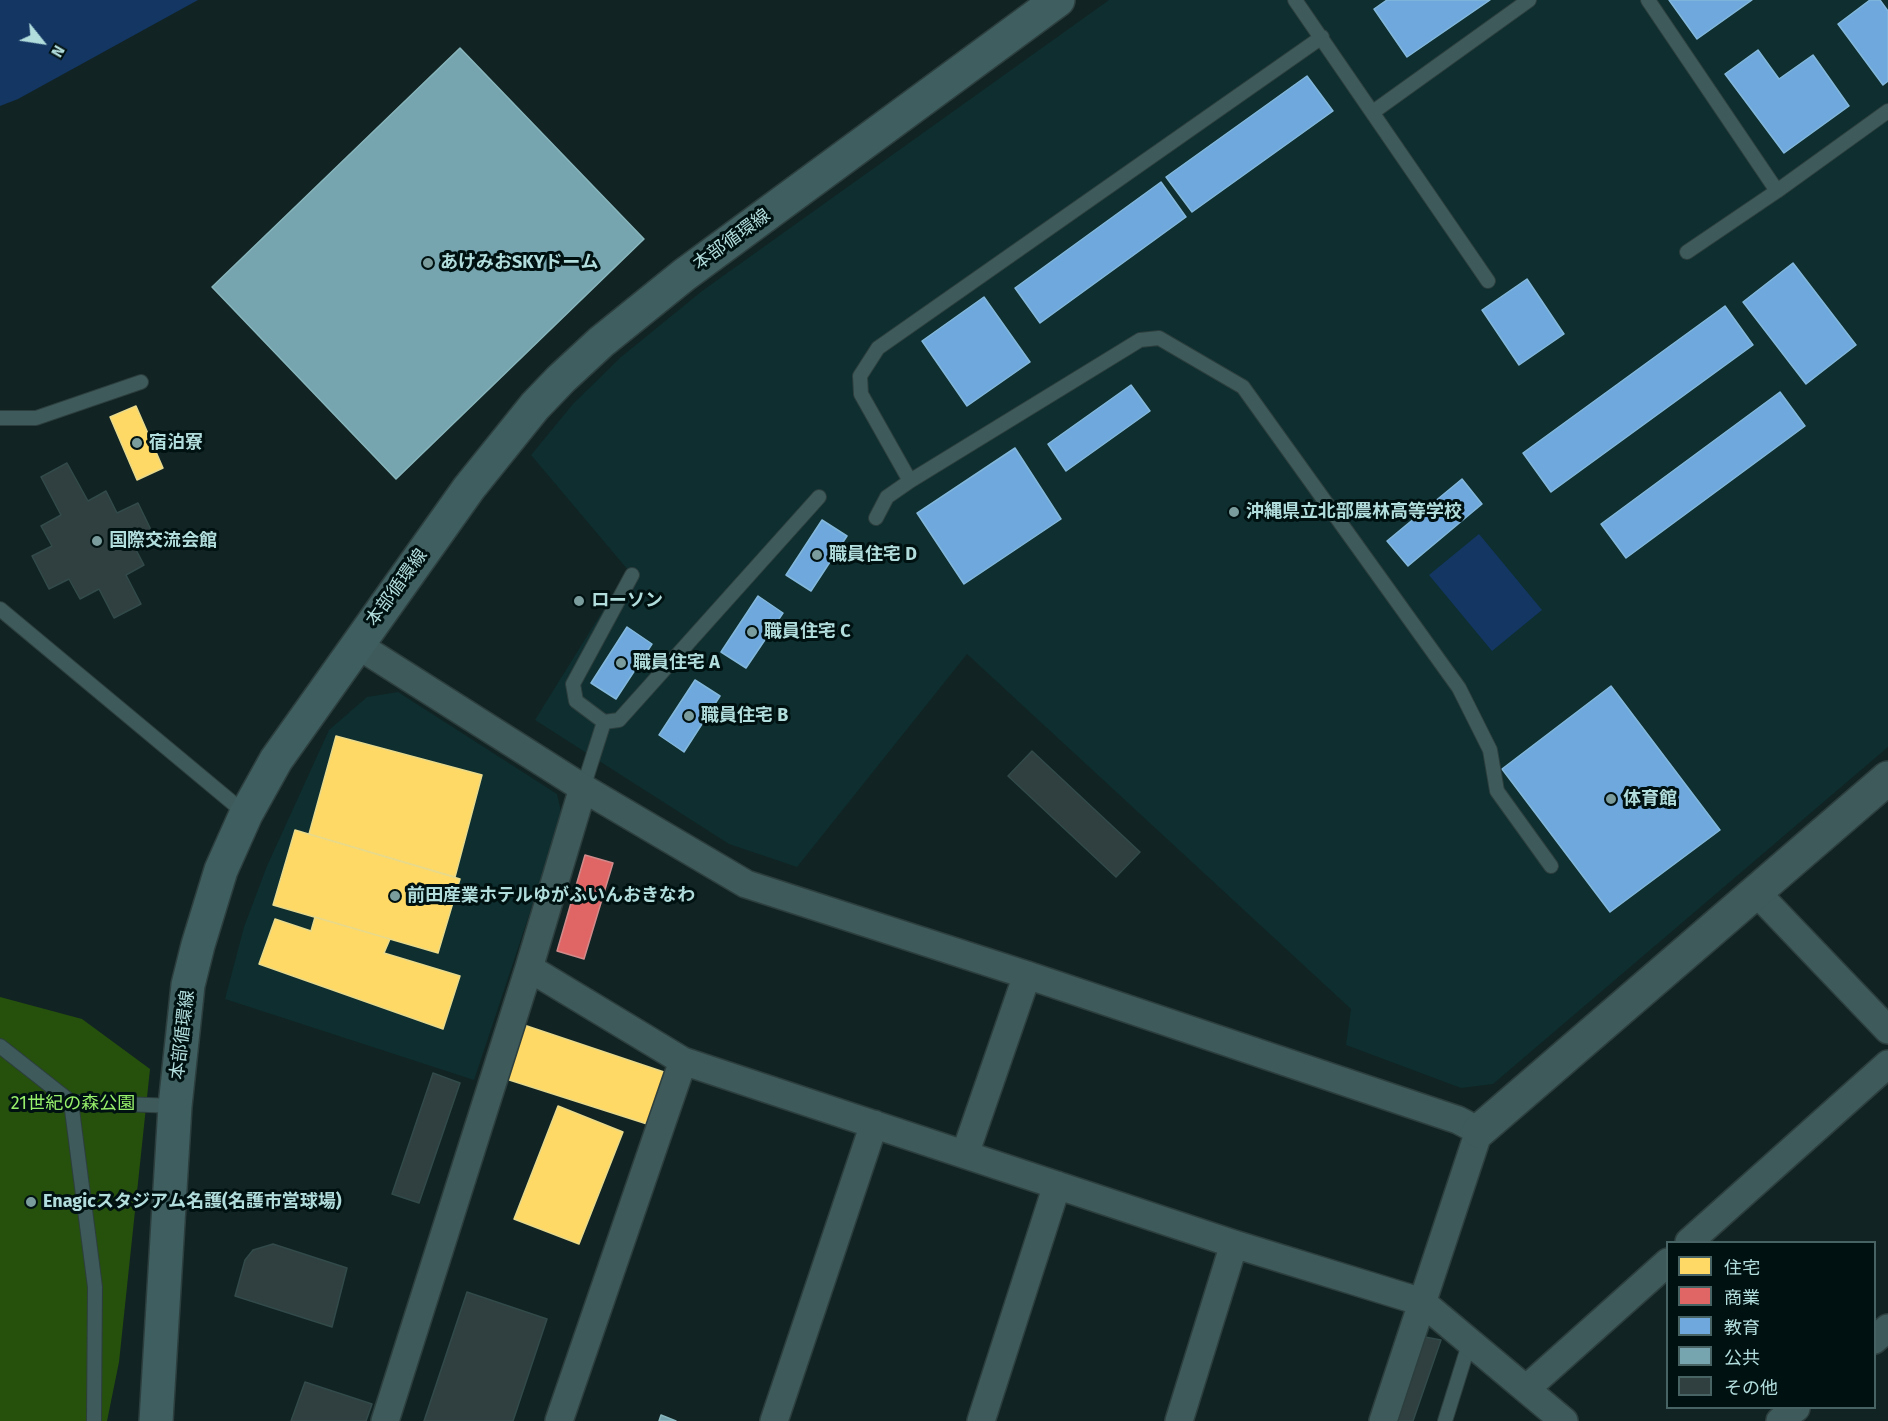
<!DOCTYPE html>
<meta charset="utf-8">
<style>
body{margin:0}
#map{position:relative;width:1888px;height:1421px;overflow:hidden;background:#122323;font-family:"Fira Sans","Noto Sans JP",sans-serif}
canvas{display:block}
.legend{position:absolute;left:1666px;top:1241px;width:210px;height:168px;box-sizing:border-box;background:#011;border:2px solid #476363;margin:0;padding:8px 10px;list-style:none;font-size:18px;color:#b2dddd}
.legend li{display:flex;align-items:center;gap:12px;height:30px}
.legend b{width:30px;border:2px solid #476363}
.north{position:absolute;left:12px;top:12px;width:60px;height:60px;-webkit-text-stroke:4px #011;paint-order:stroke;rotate:120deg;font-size:16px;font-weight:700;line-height:24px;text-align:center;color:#b2dddd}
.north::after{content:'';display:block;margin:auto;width:21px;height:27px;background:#b2dddd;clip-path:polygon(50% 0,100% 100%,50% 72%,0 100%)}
</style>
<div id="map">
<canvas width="1888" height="1421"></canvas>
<ul class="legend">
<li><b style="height:16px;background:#ffd966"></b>住宅</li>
<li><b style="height:16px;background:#e06666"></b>商業</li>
<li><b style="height:16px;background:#6fa8dc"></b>教育</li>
<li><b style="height:16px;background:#76a5af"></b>公共</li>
<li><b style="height:16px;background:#304040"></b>その他</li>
</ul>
<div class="north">N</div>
</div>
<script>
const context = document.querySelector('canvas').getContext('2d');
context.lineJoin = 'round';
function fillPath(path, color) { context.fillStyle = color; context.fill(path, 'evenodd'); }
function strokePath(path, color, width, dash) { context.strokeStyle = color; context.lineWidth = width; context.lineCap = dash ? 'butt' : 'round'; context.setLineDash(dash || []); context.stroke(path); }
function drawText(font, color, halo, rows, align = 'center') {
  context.font = font + ' "Fira Sans","Noto Sans JP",sans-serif'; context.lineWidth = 6; context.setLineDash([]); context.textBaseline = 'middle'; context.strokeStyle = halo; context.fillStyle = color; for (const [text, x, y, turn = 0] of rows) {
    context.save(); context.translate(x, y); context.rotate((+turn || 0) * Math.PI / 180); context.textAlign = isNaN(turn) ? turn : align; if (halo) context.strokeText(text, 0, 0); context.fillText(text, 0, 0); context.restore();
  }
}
fillPath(new Path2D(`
 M1109,0H1888V747L1493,1084L1461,1088L1346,1045L1351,1009L967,654L797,867L729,844L535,720L628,570L531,455L573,404L621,357L702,291Z
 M398,692L557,794L562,816L474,1080L225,999L244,927L267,866L329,730L367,697Z`), '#0e2e2f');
fillPath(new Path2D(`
 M0,997L82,1019L150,1069L119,1362L107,1421H0Z`), '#26510d');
fillPath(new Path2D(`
 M0,0H198L18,99L0,106Z
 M1479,534L1542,610L1492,651L1429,575Z`), '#133663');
const homes = new Path2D(`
 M136,406L163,468L137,480L110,417Z
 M336,736L482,775L455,877L309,834Z
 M295,830L460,879L438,953L273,905Z
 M315,917L390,939L384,953L460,976L443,1029L259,964L275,919L311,931Z
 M518,1023L667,1073L647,1124L500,1077Z
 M558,1106L623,1132L579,1244L514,1219Z`);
fillPath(homes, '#ffd966');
strokePath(homes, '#e8da8a', 1.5);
const shops = new Path2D(`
 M585,855L613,863L584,959L557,951Z`);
fillPath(shops, '#e06666');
strokePath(shops, '#d28a8a', 1.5);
const schools = new Path2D(`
 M1387,0H1490L1407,57L1374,9Z
 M1669,0H1752L1697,39Z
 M1870,0H1880L1888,11V81L1883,85L1838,24Z
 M1758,50L1779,79L1813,55L1849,106L1784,153L1725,74Z
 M1307,76L1333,111L1192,212L1166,177Z
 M1161,182L1186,217L1040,323L1015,288Z
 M1793,263L1856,345L1806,384L1743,302Z
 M1527,279L1564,334L1519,365L1482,310Z
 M984,297L1030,362L967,406L922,341Z
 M1725,306L1753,345L1551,492L1523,453Z
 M1131,385L1150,411L1066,471L1048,444Z
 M1780,392L1805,426L1626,558L1601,524Z
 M1015,448L1061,519L964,584L917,513Z
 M1462,479L1482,504L1408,566L1387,541Z
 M822,520L847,536L811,591L786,575Z
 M758,596L783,613L746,668L721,652Z
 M627,627L652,644L616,699L591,683Z
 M695,680L720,696L684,752L659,735Z
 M1611,686L1720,830L1610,912L1502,769Z`);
fillPath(schools, '#6fa8dc');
strokePath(schools, '#83b8dc', 1.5);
const public = new Path2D(`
 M460,48L644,239L396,479L212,287Z
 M661,1415L676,1421H659Z`);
fillPath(public, '#76a5af');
strokePath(public, '#88b6bd', 1.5);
const building = new Path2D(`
 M67,463L88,501L106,491L117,513L138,503L154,536L134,546L144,565L126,575L141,604L114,618L99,589L80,599L69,579L49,589L32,556L52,546L41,526L61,515L41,477Z
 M1032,751L1140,852L1116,877L1008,776Z
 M433,1073L460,1083L419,1203L392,1194Z
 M273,1244L347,1268L332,1327L235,1296L245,1260L253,1250Z
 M467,1292L547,1319L513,1421H424Z
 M1425,1337L1441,1340L1413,1421H1396Z
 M305,1382L372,1404L366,1421H291Z`);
fillPath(building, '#304040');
strokePath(building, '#324a4a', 1.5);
const service = new Path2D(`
 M1295,0L1488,281
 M1648,0L1777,191
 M1373,112L1529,0
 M1687,252L1777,191L1888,111
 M0,418H36L141,382
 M910,481L861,394L860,376L878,348L1322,37
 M876,518L887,497L910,481L1140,340L1159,338L1243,387L1459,688L1490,750L1497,791L1551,866
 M632,575L573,684L576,701L604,722L619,720L819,497
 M0,609L246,814
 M583,788L604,722
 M0,1046L71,1102L175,1106
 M71,1102L95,1287L94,1421
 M1445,1421L1469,1344`);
const minor = new Path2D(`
 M356,644L583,788L746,884L1027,975L1458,1120L1479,1131L1383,1421
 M1756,892L1888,1030
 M529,968L683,1061L1234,1244L1422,1302L1564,1421
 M965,1154L1027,975
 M1689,1242L1888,1064
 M1874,1340L1888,1328
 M1526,1389L1668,1262
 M385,1421L529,968L583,788
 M559,1421L683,1061
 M774,1421L874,1124
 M981,1421L1057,1185
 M1179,1421L1234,1244
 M1780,1421L1796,1408`);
const tertiary = new Path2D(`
 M1479,1131L1888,778`);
const trunk = new Path2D(`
 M156,1421L175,1106L188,985L198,945L221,870L246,814L276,760L469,488L535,406L561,379L601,342L684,275L1058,0`);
strokePath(service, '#2d3e3e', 16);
strokePath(minor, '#2d3e3e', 30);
strokePath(tertiary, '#2d3e3e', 36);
strokePath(trunk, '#2d3e3e', 36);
strokePath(service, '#3e5a5a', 14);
strokePath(minor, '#3e5a5a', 27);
strokePath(tertiary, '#3e5a5a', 33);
strokePath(trunk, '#3e5e5f', 33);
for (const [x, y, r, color] of [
 [428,263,6,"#7a9c9c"],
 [137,443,6,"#7a9c9c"],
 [1234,512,6,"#7a9c9c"],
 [97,541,6,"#7a9c9c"],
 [817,555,6,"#7a9c9c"],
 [579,601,6,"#7a9c9c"],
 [752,632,6,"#7a9c9c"],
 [621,663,6,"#7a9c9c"],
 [689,716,6,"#7a9c9c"],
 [1611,799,6,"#7a9c9c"],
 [395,896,6,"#7a9c9c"],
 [31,1202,6,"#7a9c9c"]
]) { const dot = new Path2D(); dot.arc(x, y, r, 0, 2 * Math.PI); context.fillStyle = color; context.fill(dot); strokePath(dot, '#011', 2); }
drawText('18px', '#b2dddd', '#011', [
 ["本部循環線",732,240,-36],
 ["本部循環線",397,588,-54],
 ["本部循環線",183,1035,-83]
]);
drawText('bold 18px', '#b2dddd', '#011', [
 ["あけみおSKYドーム",440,263],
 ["宿泊寮",149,443],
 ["沖縄県立北部農林高等学校",1246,512],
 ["国際交流会館",109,541],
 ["職員住宅 D",829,555],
 ["ローソン",591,601],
 ["職員住宅 C",764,632],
 ["職員住宅 A",633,663],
 ["職員住宅 B",701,716],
 ["体育館",1623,799],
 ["前田産業ホテルゆがふいんおきなわ",407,896],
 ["Enagicスタジアム名護(名護市営球場)",43,1202]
], 'left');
drawText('18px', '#97f06b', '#011', [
 ["21世紀の森公園",73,1104]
]);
</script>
